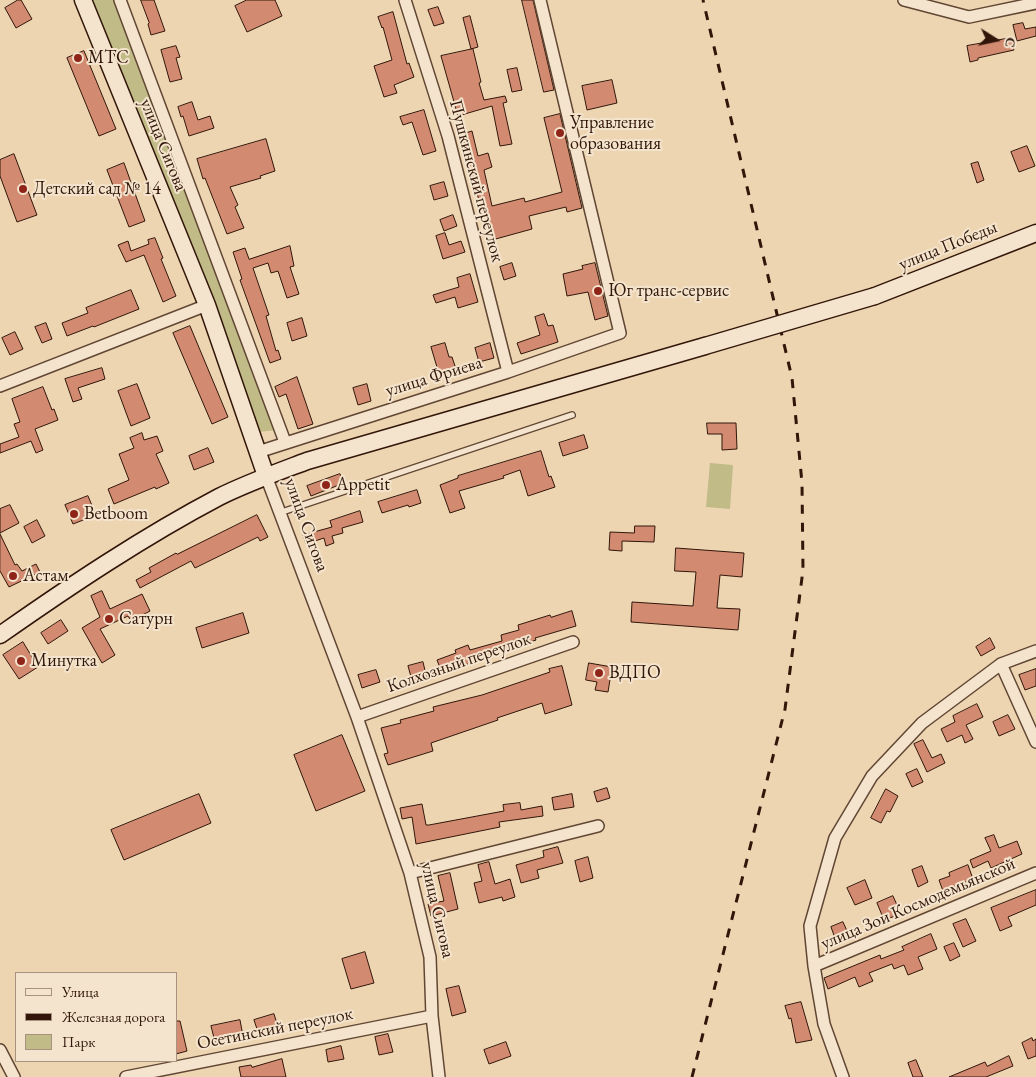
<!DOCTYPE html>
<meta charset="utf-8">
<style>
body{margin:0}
#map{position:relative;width:1036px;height:1077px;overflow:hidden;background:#eed5b2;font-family:"EB Garamond",serif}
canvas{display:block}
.legend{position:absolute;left:15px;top:972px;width:162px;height:90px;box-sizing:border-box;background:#f4e4cd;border:1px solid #a6927f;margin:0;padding:6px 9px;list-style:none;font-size:15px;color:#311609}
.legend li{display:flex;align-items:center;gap:10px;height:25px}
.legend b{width:25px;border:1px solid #a6927f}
.north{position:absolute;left:971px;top:15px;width:50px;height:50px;-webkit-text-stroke:4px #f4e4cd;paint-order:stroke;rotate:100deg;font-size:14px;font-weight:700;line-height:20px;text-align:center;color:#311609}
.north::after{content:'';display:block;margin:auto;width:18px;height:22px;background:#311609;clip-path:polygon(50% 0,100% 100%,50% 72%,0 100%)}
</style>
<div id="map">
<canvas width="1036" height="1077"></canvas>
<ul class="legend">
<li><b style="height:6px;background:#f4e4cd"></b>Улица</li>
<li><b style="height:6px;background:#311609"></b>Железная дорога</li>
<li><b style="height:14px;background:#c0bb87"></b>Парк</li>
</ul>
<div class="north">С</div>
</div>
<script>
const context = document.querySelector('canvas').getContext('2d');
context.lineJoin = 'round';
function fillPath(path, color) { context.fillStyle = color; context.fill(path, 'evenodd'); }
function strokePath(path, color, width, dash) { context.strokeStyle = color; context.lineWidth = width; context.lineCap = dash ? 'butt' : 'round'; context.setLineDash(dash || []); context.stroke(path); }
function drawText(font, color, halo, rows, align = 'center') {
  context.font = font + ' "EB Garamond",serif'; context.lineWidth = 4; context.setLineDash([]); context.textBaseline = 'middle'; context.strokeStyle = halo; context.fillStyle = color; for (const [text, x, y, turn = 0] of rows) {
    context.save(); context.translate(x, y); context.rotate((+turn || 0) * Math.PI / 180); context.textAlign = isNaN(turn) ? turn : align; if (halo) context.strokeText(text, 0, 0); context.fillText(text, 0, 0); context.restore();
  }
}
fillPath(new Path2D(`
 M90,0H116L277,430L258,432Z
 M710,463L733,465L730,509L706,507Z`), '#c0bb87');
const building = new Path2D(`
 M18,0H21L32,19L16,28L5,8Z
 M141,0H154L165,31L151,35L148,24L149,23Z
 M247,0H275L282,16L247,32L235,6Z
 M522,0H533L554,90L544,92Z
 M438,7L444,23L434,26L428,10Z
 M393,12L407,64L409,63L414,77L394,85L397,93L384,97L374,66L392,60L383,27L382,28L378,17Z
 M470,16L478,47L471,49L463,18Z
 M1023,23L1025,29L1036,27V36L1017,41L1013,25Z
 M1011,38L1014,50L978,58V60L970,62L967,46Z
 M176,46L180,57L176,58L182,79L170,82L161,50Z
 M473,49L481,82L479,83L484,100L505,96L507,102L503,103L512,144L500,146L492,106L458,116L441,56Z
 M84,51L116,129L99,136L67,58Z
 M517,68L522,90L512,92L507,70Z
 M612,80L617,103L587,110L582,86Z
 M192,102L198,120L210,116L214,128L189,136L183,116L181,117L178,107Z
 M424,110L436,151L423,155L412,122L403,125L400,117Z
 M560,114L582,208L567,212L566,207L529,216L532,229L492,240L486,216L484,217L471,173L462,134L472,131L478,156L488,153L492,167L484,170L492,206L524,198L525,202L562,192L544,118Z
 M266,139L275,171L260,176L261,178L230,187L238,205L235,207L244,228L227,234L205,178L203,179L197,159Z
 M1027,146L1035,166L1019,172L1011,152Z
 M14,154L37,215L17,222L0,176V160Z
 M978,162L984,180L977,183L971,164Z
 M124,163L145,221L129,227L107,170Z
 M444,182L448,196L434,200L430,186Z
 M453,215L457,226L444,231L440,220Z
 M445,233L449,245L461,241L465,252L443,259L436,236Z
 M155,238L163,258L161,259L176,296L163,302L144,255L126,262L118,245L128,241L131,251L149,244L148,240Z
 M290,246L294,266L290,267L299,294L287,298L278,271L271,273L268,263L253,268L269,315L266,316L276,351L278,350L281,359L270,363L240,280L242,279L233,252L245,248L249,259Z
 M512,263L516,276L504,280L500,267Z
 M595,263L608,316L595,320L588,292L567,296L563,274L583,269L582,266Z
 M470,274L478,302L458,308L455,297L436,303L433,295L459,287L457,278Z
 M131,290L139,309L94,327L93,326L67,336L62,323L88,313L86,308Z
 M544,314L548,326L553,325L558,342L521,354L517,343L540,335L535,317Z
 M302,318L307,336L292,341L287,323Z
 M46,323L52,339L42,343L35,327Z
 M190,326L228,417L212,424L173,333Z
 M15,332L23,349L10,355L2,338Z
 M445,343L449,357H452L456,369L439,374L431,347Z
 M490,343L494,358L479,362L475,348Z
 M102,368L105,379L78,388L82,399L73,402L65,379Z
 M297,377L313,424L298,429L286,394L279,397L275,387Z
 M137,384L150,418L131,426L118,391Z
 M367,384L371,401L358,405L353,388Z
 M43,387L52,410L54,409L58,420L35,429L43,450L36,453L31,441L0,453V444L19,437L14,424L20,422L12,399Z
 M707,423H736L737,449L722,450V434H708Z
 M142,433L144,440L157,436L163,451L156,454L169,483L156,489L155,487L114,504L108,489L129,480L119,454L134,448L130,438Z
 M584,435L588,448L563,456L559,443Z
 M208,448L214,462L194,470L189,456Z
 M541,451L549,477L551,476L555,487L528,496L520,470L503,476L504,478L459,491L465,508L450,513L440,485L458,478V476Z
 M340,474L344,483L311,496L307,486Z
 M417,490L421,503L409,507L408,505L382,513L378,502Z
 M88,496L96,515L73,524L65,505Z
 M10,505L19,523L0,533V509Z
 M360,511L363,522L342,528L343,533L332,536L334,543L326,546L324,538L306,544L303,535L332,527L330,521Z
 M257,515L268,537L260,541L258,537L195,568L191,561L140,588L136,580L151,572L149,568L176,553L177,554Z
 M37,520L45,536L32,543L24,527Z
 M635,526H655L654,542L622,541V551L609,550L610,532L634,533Z
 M0,534L15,565L17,564L22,571L36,564L40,572L9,587L0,571Z
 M676,548L744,553L742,577L720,575L717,608L740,609L738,630L631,622L632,602L693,606L696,572L675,571Z
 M102,591L110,609L142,594L150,611L131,621L128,616L100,629L115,655L102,663L82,628L100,617L91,596Z
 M572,611L576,626L535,638L536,640L442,673L437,660L456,653L455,650L468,645L470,650L502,641L501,635L519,630L518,625L550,615L551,617Z
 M243,613L249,633L202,648L196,628Z
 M61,620L68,631L48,644L41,633Z
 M990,638L995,648L981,656L976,647Z
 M23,642L38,667L19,679L3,655Z
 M423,662L427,679L413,684L408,666Z
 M589,663L612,667L608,692L595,690L597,682L586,680Z
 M562,666L572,705L545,714L542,703L497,718L498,720L431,743L433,751L388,765L384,754L388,753L381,728L401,723L400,720L434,711L433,707L482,695L550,672L549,669Z
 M1036,669V686L1025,690L1019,675Z
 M376,670L380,682L362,688L358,675Z
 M977,704L983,717L966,725L973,739L965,743L962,735L947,742L941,729L955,722L953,716Z
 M1008,715L1015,729L999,736L993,722Z
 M342,735L365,791L316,811L294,755Z
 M923,740L932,758L941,754L945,763L927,772L914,744Z
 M917,769L923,782L912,787L906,774Z
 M607,788L610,798L597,802L594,792Z
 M886,789L898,796L890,812L887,811L881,823L871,818Z
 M199,794L211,823L124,860L111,830Z
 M572,794L574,807L554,810L552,798Z
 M520,803L521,810L542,806L543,816L499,822L500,827L416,844L412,817L402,819L400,808L422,804L426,825H429L504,811L503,805Z
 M994,835L999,848L1017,841L1022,854L991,868L988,861L973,868L970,860L991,851L985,838Z
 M558,847L563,863L537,870L539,878L521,883L516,865L544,857L543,851Z
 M588,857L593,878L580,882L575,861Z
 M489,862L495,884L510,879L515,897L503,901L502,897L479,903L474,883L482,881L478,865Z
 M968,865L973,879L943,891L939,880L950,876L949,873Z
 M922,866L928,882L918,887L912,870Z
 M450,873L458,909L431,916L428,904L444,901L438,876Z
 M865,880L872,898L855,905L847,888Z
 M1036,890V905L1008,917L1012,926L1000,931L991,908Z
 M893,896L901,914L884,920L877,903Z
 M966,919L976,941L963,947L953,924Z
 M843,922L848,933L835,938L831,927Z
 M931,934L937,949L918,957L923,969L908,975L904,965L894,969L892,964L869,973L873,981L859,987L855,977L828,989L824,978L880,955L881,959L904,950L902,947Z
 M954,943L960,956L950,961L944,947Z
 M365,952L374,983L351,989L342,959Z
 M459,986L466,1012L452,1016L446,989Z
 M801,1002L812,1040L796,1043L791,1018L789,1019L785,1006Z
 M274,1014L278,1027L258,1032L254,1020Z
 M240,1020L243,1036L215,1042L211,1026Z
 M176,1021H180L187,1051L176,1054Z
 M388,1034L393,1052L379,1055L375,1037Z
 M1032,1038L1033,1041L1036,1039V1056L1028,1059L1022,1043Z
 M506,1042L511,1056L489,1064L484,1050Z
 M341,1046L344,1059L328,1062L326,1050Z
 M1009,1056L1013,1066L986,1077H949L985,1062L987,1066Z
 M282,1059L286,1077H241L239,1067L251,1065L252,1067Z
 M916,1060L923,1077H913L908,1063Z`);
fillPath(building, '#d28b71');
strokePath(building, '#311609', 1);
const service = new Path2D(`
 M279,513L572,415`);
const minor = new Path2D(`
 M120,0L285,442
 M405,0L448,136L508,372
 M904,0L969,17L1036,3
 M0,386L207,305
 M258,452L508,372L620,333L540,0
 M266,476L357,717L410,873L430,957L432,1016L439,1077
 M1001,664L1036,742
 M357,717L573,642
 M410,873L598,826
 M814,966L1036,873
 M0,1050L14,1077
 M126,1077L432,1016
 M843,1077L824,1024L814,966L810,926L835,838L872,776L922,723L1001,664L1036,651`);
const secondary = new Path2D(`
 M83,0L207,305L266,476
 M875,296L1036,233
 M0,635C70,586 143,537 219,497C247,483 278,472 307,461L705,346`);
strokePath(service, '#604633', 8);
strokePath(minor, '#604633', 14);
strokePath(secondary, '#311609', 19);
strokePath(service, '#f4e4cd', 5.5);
strokePath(minor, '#f4e4cd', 11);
strokePath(secondary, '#f4e4cd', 16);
strokePath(new Path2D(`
 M692,1077L785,709L803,570L802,483L792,378L703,0`), '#311609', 3, [9, 9]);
const secondaryBridge = new Path2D(`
 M705,346L875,296`);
strokePath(secondaryBridge, '#311609', 19, []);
strokePath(secondaryBridge, '#f4e4cd', 16);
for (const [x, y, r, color] of [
 [78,58,5,"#8f2418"],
 [560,133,5,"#8f2418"],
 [23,189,5,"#8f2418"],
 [598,291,5,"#8f2418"],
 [326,485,5,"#8f2418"],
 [74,514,5,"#8f2418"],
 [13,576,5,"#8f2418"],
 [109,619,5,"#8f2418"],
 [21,661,5,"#8f2418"],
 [599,673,5,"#8f2418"]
]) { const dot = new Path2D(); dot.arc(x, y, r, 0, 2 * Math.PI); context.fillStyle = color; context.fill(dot); strokePath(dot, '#f4e4cd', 2); }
drawText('18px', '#311609', '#f4e4cd', [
 ["МТС",88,58],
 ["Управление",570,123],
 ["образования",570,144],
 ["Детский сад № 14",33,189],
 ["Юг транс-сервис",608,291],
 ["Appetit",336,485],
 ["Betboom",84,514],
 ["Астам",23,576],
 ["Сатурн",119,619],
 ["Минутка",31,661],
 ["ВДПО",609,673]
], 'left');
drawText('18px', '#311609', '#f4e4cd', [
 ["улица Сигова",163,145,68],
 ["Пушкинский переулок",476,181,75],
 ["улица Победы",948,246,-22],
 ["улица Фриева",434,377,-17],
 ["улица Сигова",306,525,70],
 ["Колхозный переулок",459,663,-19],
 ["улица Зои Космодемьянской",918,904,-23],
 ["улица Сигова",437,910,77],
 ["Осетинский переулок",275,1029,-11]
]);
</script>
